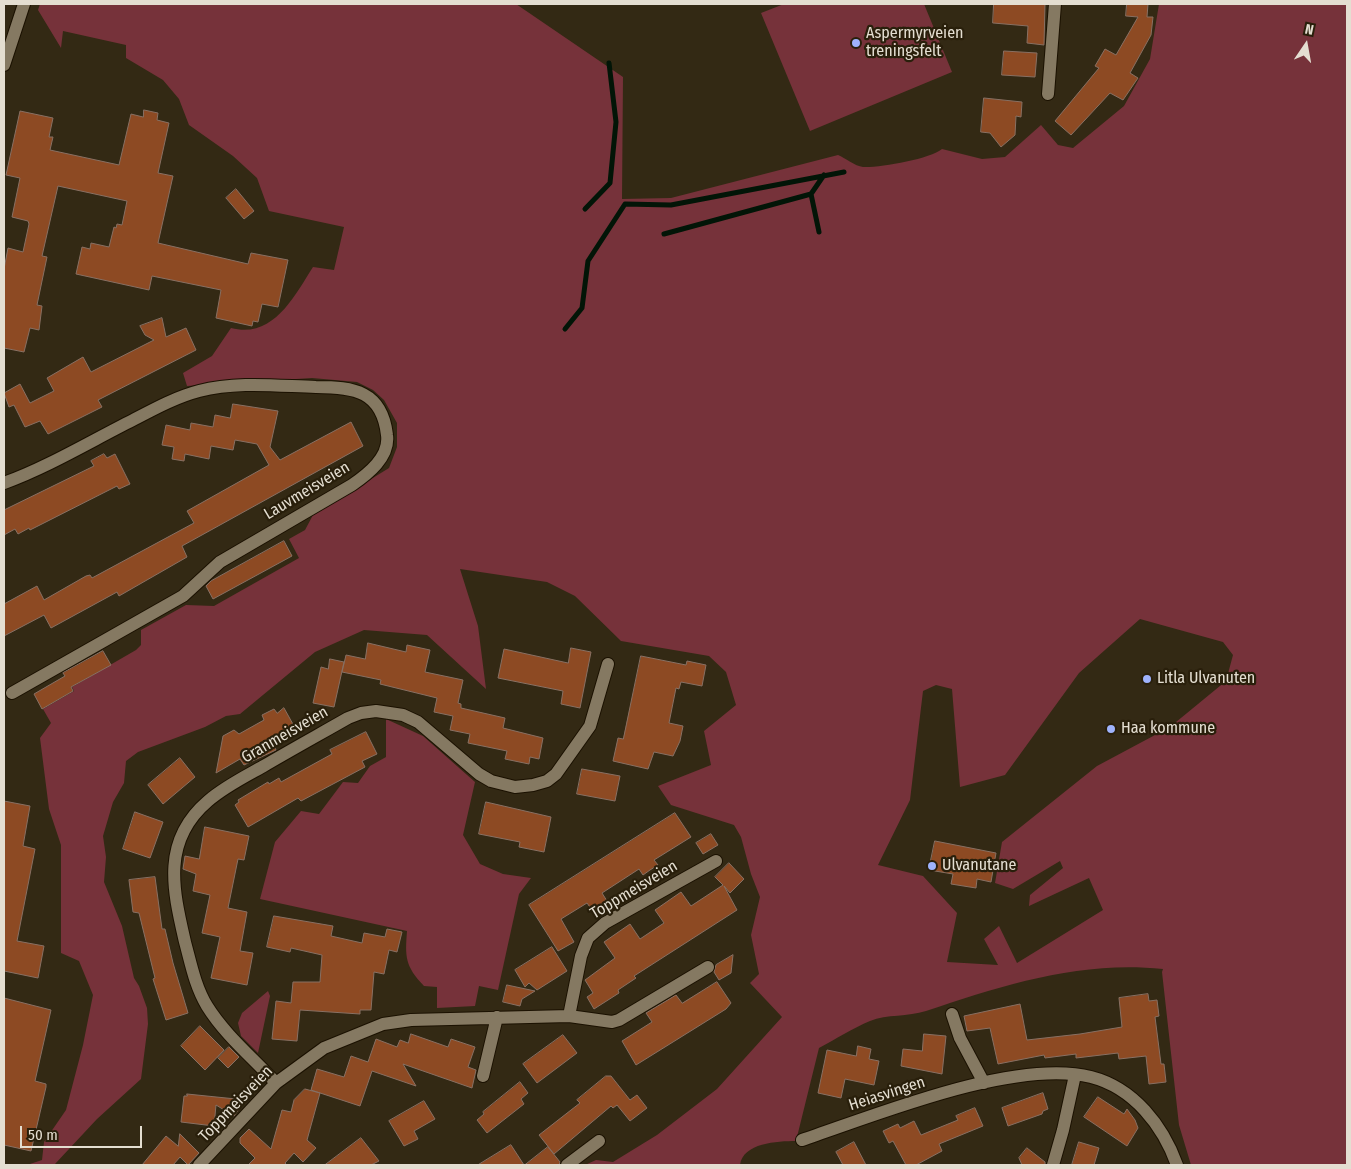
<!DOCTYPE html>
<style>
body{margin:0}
#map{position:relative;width:1351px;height:1169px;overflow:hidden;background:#332914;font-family:"Fira Sans Condensed",sans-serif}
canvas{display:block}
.frame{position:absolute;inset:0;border:5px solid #e4ded1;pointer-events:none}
.north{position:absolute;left:1281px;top:20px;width:50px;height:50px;-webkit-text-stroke:4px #291f0b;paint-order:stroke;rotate:12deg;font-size:14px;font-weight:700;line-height:20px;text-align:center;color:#e4ded1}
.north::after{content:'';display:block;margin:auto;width:18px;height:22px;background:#e4ded1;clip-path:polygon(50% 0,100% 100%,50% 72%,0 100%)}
.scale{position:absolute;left:20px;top:1126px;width:122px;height:22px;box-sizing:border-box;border:2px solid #e4ded1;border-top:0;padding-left:6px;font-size:15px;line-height:18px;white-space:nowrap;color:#e4ded1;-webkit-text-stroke:4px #291f0b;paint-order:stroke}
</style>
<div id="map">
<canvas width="1351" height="1169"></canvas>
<div class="frame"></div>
<div class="north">N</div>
<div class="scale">50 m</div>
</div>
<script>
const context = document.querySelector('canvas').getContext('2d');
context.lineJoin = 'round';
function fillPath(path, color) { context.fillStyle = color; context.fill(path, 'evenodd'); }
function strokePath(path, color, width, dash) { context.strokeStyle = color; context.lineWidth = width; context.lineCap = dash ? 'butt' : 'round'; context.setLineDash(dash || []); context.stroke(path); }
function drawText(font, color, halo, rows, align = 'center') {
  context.font = font + ' "Fira Sans Condensed",sans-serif'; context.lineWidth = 4.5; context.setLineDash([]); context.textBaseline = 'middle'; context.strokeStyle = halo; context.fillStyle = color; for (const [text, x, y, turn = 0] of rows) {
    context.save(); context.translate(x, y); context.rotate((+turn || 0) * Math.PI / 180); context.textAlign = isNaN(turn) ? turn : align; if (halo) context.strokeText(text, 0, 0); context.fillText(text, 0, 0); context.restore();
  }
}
fillPath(new Path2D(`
 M40,4H516L623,77L622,199L671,198L838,155C845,158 855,166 863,167C879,168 930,159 942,149L982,159L1005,157L1041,125L1058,145L1073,148L1124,106L1150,59L1159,4H1347V1165H1191L1179,1125L1162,972L1163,969C1081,960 1003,985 926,1011C908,1017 887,1014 870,1021C853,1028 836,1039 819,1048L796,1141C777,1141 743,1143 740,1165H585L596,1160L613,1162L657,1135L717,1089L782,1017L750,983L759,974L751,935L760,897L751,874L741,837L734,825L671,805L658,786L711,765L704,731L736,705L726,672L709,656L621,641L575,596L547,582L460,569L478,626L486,689L427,635L364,630L315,652L240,714L226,716L205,727L138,752L126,761L124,783L113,802L103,836L106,857L104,882L122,926L134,978L139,986L147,1008L148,1024L141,1079L97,1119L55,1164L27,1165L42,1160L44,1142L66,1110L83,1045L93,995L79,961L61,953V845L49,809L40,738L51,723L43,709L74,691L72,687L136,650L141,645V630L186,605L214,606L299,558L289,539L305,530L313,515L389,468L397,447V423L384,400L373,390L357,382L312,378L187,386L183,373L212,356L231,328C273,339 294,297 313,267L334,270L344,227L269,211L257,178L233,156L189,125L179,99L163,80L126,58V45L63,31L61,48L38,10ZM1140,619L1223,642L1233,655L1226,681L1170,727L1097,766L1002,842L995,883L1013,889L1060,861L1063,868L1030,895L1029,906L1089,878L1103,910L1017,963L999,926L984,939L998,965L947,962L957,913L923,876L878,865L910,800L923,691L936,685L952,689L960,787L1005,775L1079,673Z
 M784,4H924L952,72L810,131L761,13Z
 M386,719L423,736L475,782L463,835L480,864L503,874L531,878L519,894L498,990L479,986L475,1006L437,1008V987L424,986C405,966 405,957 407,931L260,899L275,842L301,811L319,814L343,782L358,783L370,766L386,757Z
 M268,991L270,996L258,1053L241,1036L238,1023L242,1013Z`), '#76323a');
strokePath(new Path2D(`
 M585,209L610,183L616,122L609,63
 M819,232L811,194L824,175
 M664,234L811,194
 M565,329L582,308L588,261L625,204L671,205L844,172`), '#021507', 5);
const building = new Path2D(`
 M994,4H1045L1044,45L1027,43L1028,26L993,23Z
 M1127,4H1148L1147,17H1153L1151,35L1130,73L1138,78L1123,100L1110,93L1071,135L1055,121L1099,68L1095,66L1105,49L1116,55L1138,17L1126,16Z
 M1004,51L1037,53L1035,77L1002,75Z
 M984,98L1022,102L1021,117L1016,116L1015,135L1001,147L990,133L981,132Z
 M144,110L158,113L157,120L169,123L158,173L173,176L158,243L248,264L251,253L288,260L278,307L262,304L258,322L253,321L252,326L216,318L221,290L152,276L149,290L76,274L82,247L90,249L91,243L109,247L114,227L116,228L117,224L122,225L127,201L58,186L42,256L47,257L37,305L42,306L39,330L30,328L24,352L4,348V269L8,248L23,252L29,224L28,221L12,217L20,178L6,175L20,111L53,118L49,137H53L50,150L119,165L131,114L143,117Z
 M236,189L254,211L244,219L226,198Z
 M162,318L166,337L186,328L196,350L98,400L102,407L48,434L40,421L25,427L14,405L9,407L4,393L20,384L30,403L54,391L47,378L83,357L91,372L154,340L145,335L140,326Z
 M233,404L278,411L270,447L280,460L351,422L363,446L182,546L187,557L119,596L117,592L51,628L44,615L4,636V604L37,586L44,600L86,576L90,575L92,578L194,523L187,511L269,465L257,444L235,440L233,450L211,446L209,459L185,454L184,461L172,459L174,447L162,445L166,425L190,430L191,423L213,427L215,415L230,418Z
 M104,454L107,458L115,454L130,484L119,489L117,486L30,530L29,528L18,534L15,529L4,535V510L94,466L91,461Z
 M284,541L292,556L213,599L206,586L211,581Z
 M368,643L406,652L407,645L430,650L425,672L463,680L458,703L461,704V708L505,718L503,728L543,738L539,759L530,757L529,764L505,759L507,751L468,743L470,734L450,730L453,716L434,712L437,698L380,684L381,680L342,672L346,655L365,659Z
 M571,648L591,652L580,708L561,704L563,691L498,678L504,649L568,663Z
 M103,651L111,665L71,687L73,691L42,709L34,694L65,676L63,673Z
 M641,656L686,665L687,661L706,665L702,686L681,682L679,689L676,688L669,723L683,726L680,741L673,756L654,752L648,769L613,761L618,738L623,739Z
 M330,659L344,662L334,707L313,703L321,667L328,669Z
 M284,708L294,726L272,742L276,750L244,765L240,759L216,773L223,736L234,730L239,734L264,720L262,715L274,709L277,713Z
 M366,732L377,754L362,761L365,767L301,801L298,798L248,827L235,805L239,802L238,800L268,782L269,784L279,778L281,782L332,754L330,750Z
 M180,758L195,777L163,804L148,785Z
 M582,769L620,776L615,801L577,794Z
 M4,801L30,806L23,846L35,849L17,941L44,946L38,978L4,971Z
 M486,802L551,817L544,852L519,847L520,842L479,834Z
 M135,812L163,822L150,858L123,849Z
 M675,813L691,837L654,860L658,865L650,870L643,875L639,869L602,893L607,901L592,910L587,903L561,919L574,942L558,951L529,905Z
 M205,827L249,836L244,860L238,859L228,908L247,912L240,951L253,953L247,985L211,978L220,937L202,933L210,895L193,891L196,874L183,869L185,856L199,859Z
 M711,834L718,845L703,854L696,843Z
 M935,841L996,853L991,882L977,879L976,888L951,884L953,874L929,870Z
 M729,863L744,879L730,893L724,886L737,910L634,976L636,978L618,990L619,993L594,1009L587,997L593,993L585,980L615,958L604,942L630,924L640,939L664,923L655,910L681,892L691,906L723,885L715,877Z
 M155,877L162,929H165L173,963L188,1013L166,1020L153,979L155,978L139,913L133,912L129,880Z
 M274,916L333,926L331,936L362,943L364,933L385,937L387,929L402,932L397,952L389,950L384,974L374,972L371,1010H360V1014L300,1010L297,1041L272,1039L276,1001L291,1003L293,982H320L322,955L291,948L290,952L267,947Z
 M552,947L567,971L537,990L529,983L525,987L515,970Z
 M733,955L731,973L719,980L714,972L716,965Z
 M717,982L731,1003L726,1009L636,1065L622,1041L652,1022L646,1013L676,995L682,1003Z
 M507,985L535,991L522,999L520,1006L503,1002Z
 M1148,994L1149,1001L1157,1000L1159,1016L1155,1017L1161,1064H1164L1166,1082L1149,1084L1146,1056L1119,1059L1118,1053L1076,1058V1054L1045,1058L1044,1055L998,1064L990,1028L967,1031L964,1016L1020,1004L1027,1040L1080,1034L1122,1027L1119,998Z
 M4,998L51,1010L35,1081L46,1084V1087L31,1151L4,1145Z
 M200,1026L224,1050L205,1070L181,1046Z
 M411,1034L448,1047L451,1039L475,1047L468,1067L476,1070L472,1088L403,1064L416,1086L372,1071L360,1106L311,1090L317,1069L344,1077L351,1056L368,1062L376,1039L397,1047L400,1040L408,1043Z
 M924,1034L946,1036L942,1074L901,1066L903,1049L922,1051Z
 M563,1035L577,1053L537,1083L523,1064Z
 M858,1046L871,1049L869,1059L879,1061L874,1085L845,1079L841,1098L818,1093L827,1050L856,1056Z
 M229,1047L239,1057L228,1068L218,1058Z
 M606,1076H611L630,1100L637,1095L647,1108L630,1121L617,1105L613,1108L611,1106L554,1154L539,1135L580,1103L577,1100Z
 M520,1082L528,1093L521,1099L524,1104L487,1133L477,1120L484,1114L483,1112Z
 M305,1089L320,1093L307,1140L316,1148L303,1162L294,1153L285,1163L287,1165H248L255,1158L240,1143V1138L249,1129L271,1149L282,1110L291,1112L294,1100Z
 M1043,1093L1048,1109L1043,1111L1042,1114L1008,1126L1002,1108Z
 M187,1094L236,1099L243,1103L234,1116L216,1105L214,1126L181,1122L184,1096H187Z
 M1098,1097L1124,1114L1127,1109L1135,1120L1138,1128L1127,1146L1084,1117Z
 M424,1101L435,1119L414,1131L418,1139L404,1146L389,1121Z
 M975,1108L983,1126L939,1144L942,1151L916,1165H906L893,1141L889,1143L883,1131L898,1124L900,1128L914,1121L921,1135L958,1120L956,1116Z
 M180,1134L199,1153L188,1165L180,1157L173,1165H142L166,1136L178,1146Z
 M361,1138L379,1161L371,1165H325Z
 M854,1142L866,1165H843L836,1152Z
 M1079,1142L1099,1148L1094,1165H1072Z
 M511,1145L524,1165H478Z
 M548,1147L560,1162L559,1165H525Z
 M1027,1148L1045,1162V1165H1022L1019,1158Z`);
fillPath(building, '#8d4a23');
strokePath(building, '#887063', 1);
const minor = new Path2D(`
 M4,65L24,4
 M1048,94L1055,4
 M4,483C48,467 91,441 133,420C154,409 176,397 199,391C237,381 278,386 316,387C354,387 382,391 387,435C390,457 368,474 352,485L220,562L183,596L12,693
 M952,1014L960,1038L984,1083
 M569,1016L581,956L588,938L605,923L716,861
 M483,1076L497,1017
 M276,1083C253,1058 225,1035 207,1006C195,986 191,964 185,942C173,890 161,841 208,801C224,787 244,777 262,767C291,750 320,734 348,718L361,713L376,711L403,715L418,722L479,774L491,781L515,787L533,785L547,781L556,774L590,726L608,664
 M802,1140C876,1115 1015,1058 1091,1077C1134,1088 1163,1126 1177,1165
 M199,1165L276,1083L324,1048L383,1024L411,1020L569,1016L612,1022L619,1020L708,967
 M567,1165L599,1141
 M1053,1165L1063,1130L1075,1075`);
strokePath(minor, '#1b1101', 14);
strokePath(minor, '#857962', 12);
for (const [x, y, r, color] of [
 [856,43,5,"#9fb3fd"],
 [1147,679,5,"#9fb3fd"],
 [1111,729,5,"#9fb3fd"],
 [932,866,5,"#9fb3fd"]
]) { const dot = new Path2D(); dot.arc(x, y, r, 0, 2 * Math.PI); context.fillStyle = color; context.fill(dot); strokePath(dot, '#291f0b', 2); }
drawText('16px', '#e4ded1', '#291f0b', [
 ["Aspermyrveien",866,34],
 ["treningsfelt",866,52],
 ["Litla Ulvanuten",1157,679],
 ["Haa kommune",1121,729],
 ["Ulvanutane",942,866]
], 'left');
drawText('16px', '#e4ded1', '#291f0b', [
 ["Lauvmeisveien",307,491,-31],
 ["Granmeisveien",285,735,-30],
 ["Toppmeisveien",634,890,-31],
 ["Heiasvingen",887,1094,-18],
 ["Toppmeisveien",236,1104,-46]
]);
</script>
